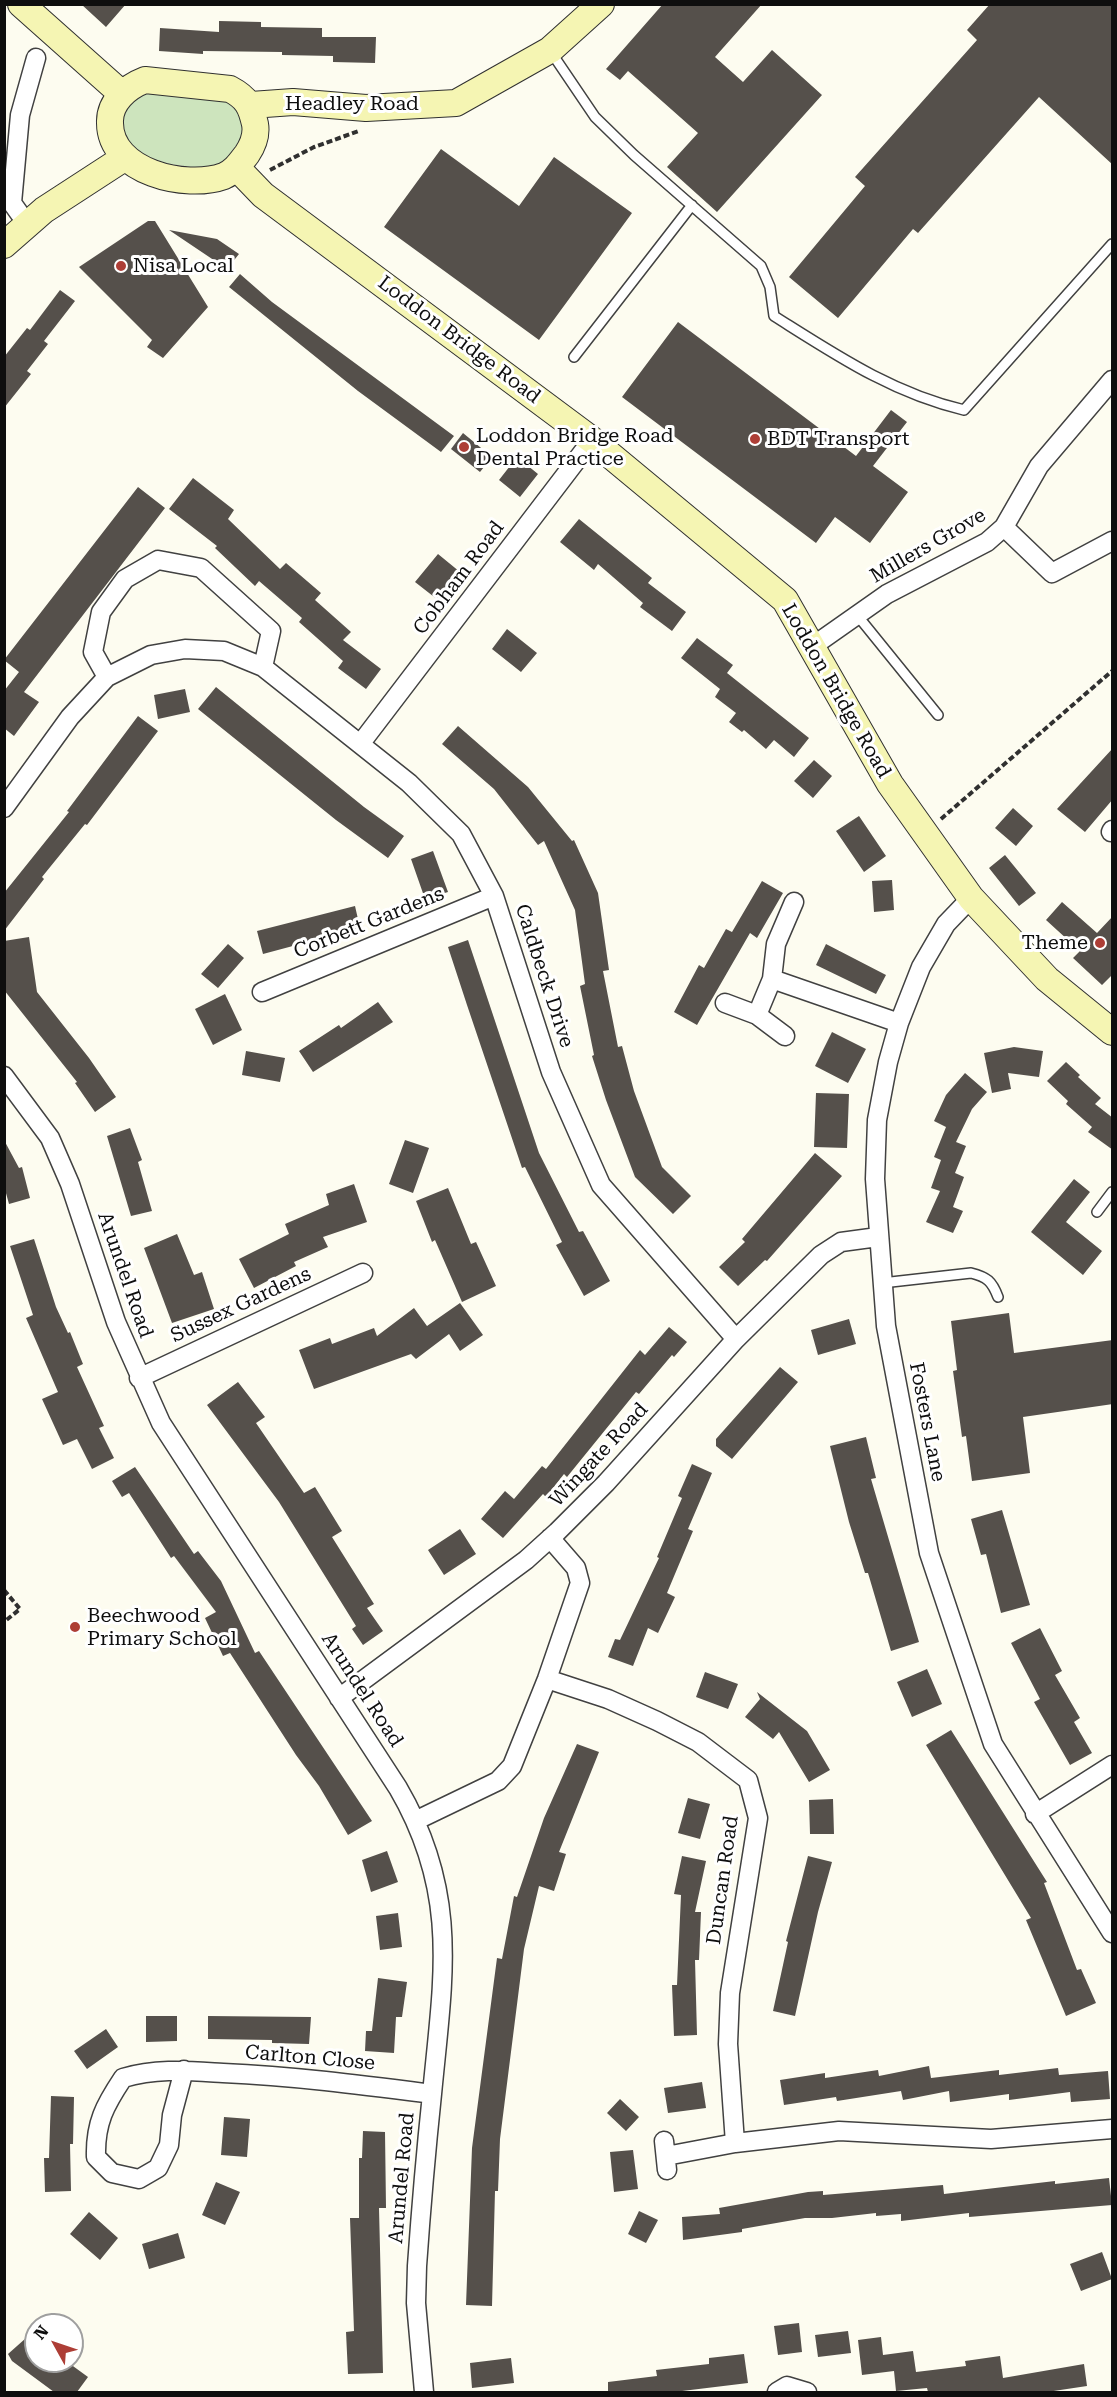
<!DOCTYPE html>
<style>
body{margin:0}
#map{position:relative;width:1117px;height:2397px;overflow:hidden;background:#fdfcf0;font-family:"Roboto Serif",serif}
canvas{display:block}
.frame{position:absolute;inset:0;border:6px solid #0e0e0e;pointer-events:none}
.north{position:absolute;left:24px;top:2313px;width:60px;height:60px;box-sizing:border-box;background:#fff;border:2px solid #9f9f9f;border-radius:50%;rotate:310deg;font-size:16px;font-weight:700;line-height:24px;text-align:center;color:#0e0e0e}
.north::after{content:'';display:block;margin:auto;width:21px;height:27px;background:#ad3e36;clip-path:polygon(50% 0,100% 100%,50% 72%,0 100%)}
</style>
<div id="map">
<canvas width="1117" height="2397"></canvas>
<div class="frame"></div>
<div class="north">N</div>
</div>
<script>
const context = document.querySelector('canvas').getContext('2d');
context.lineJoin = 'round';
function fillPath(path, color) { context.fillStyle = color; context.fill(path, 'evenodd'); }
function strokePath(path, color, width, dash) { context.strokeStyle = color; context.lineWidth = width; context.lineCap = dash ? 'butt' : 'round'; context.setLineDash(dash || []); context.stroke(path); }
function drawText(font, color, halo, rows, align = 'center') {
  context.font = font + ' "Roboto Serif",serif'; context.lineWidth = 6; context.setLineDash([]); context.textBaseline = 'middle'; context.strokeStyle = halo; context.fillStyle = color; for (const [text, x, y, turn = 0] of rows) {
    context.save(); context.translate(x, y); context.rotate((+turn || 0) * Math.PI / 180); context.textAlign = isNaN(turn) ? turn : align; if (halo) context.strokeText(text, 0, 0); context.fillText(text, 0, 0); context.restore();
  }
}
fillPath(new Path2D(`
 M136,92L226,97L243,112L245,135L232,158L213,170L147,161L131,151L123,130V107Z`), '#cde4bd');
fillPath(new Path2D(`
 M81,4H126L106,27Z
 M663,4H762L715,57L743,82L772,50L822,95L717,212L667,167L698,133L628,71L620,80L606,69Z
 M990,4H1113V165L1039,97L918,233L913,229L838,318L789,277L865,186L855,177L977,40L967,30Z
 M219,21L261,22V27L322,28V37H376L375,63L333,62V56L282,55V52L203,51V54L159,51L160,28L219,32Z
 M441,149L519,206L554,157L632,213L539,340L384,227Z
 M148,221H155L208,307L163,358L147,347L152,340L79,267Z
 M169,230L217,239L239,254L227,269Z
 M240,274L272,302L454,436L441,452L358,391L229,287Z
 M60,290L75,301L44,341L48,344L27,371L31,374L4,408V357L27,328L30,330Z
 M678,322L856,456L891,410L907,422L873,466L908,492L870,543L835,517L816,543L622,397Z
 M463,433L492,457L480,472L451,449Z
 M517,457L538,474L520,497L499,480Z
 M193,478L234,510L228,519L280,569L286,563L321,593L315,600L351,632L343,640L381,669L366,689L338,668L343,661L299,622L302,618L259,581L255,586L215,548L217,546L169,509Z
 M138,487L165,508L24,692L39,702L14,736L4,728V691L19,672L4,660Z
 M579,519L652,578L648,583L686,612L672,631L640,607L643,603L598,564L594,570L560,542Z
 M438,554L460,572L438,600L415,582Z
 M507,629L537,653L521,672L492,649Z
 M697,638L733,665L727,673L809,738L794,757L774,740L766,749L744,730L742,732L729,722L736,713L715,697L720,689L681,658Z
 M216,687L364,807L404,836L388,858L336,820L198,709Z
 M185,689L190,712L158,719L154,695Z
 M138,716L158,731L87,825L85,824L42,877L44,879L4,931V893L69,812L67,811Z
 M458,726L528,787L572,841L574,840L598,893L609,970L603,971L618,1047L622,1046L634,1091L662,1167L691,1196L673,1214L635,1177L606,1100L592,1056L594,1055L580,986L585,984L575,910L544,841L538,845L494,789L442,744Z
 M1113,748V799L1085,832L1057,809Z
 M814,760L832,776L813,798L794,781Z
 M1013,808L1033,826L1016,846L995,828Z
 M859,816L886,856L864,872L836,831Z
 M433,851L448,892L425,899L411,859Z
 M1005,855L1036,893L1019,906L989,868Z
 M892,880L894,910L874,912L872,881Z
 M762,881L783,893L757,938L750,933L697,1025L674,1012L699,965L704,968L726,929L732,932Z
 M1062,902L1097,933L1113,916V974L1102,985L1073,958L1080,951L1046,920Z
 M355,906L360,928L263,954L257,931Z
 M29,937L37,992L89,1058L116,1097L95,1112L75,1083L77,1082L4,990V941Z
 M468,940L539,1153L579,1232L583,1231L610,1281L584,1296L556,1245L562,1242L525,1167L522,1168L467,1005L448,947Z
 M228,944L244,958L218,988L201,974Z
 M826,944L886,975L876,994L816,965Z
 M225,994L242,1030L213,1045L195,1009Z
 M378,1002L393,1022L313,1072L299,1051L339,1025L341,1028Z
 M832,1032L866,1049L848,1083L815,1066Z
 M1014,1047L1043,1051L1039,1077L1008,1073L1011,1089L992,1093L984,1053Z
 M246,1051L285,1058L280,1082L242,1075Z
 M1066,1062L1080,1075L1078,1077L1101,1098L1095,1104L1113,1118V1150L1088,1132L1092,1127L1066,1104L1068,1101L1047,1081Z
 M965,1073L987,1092L972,1109L956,1142L966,1146L955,1173L964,1177L953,1207L963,1211L953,1233L926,1222L940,1191L931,1188L941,1160L934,1157L946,1127L934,1121L946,1095Z
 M816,1093L849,1094L847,1148L814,1147Z
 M130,1128L142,1160L138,1162L152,1211L131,1216L107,1136Z
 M4,1140L19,1168L22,1167L30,1198L9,1204L4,1186Z
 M405,1140L429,1148L413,1193L389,1184Z
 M815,1153L842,1176L767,1261L765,1260L738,1286L719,1267L745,1242L742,1239Z
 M1074,1179L1090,1192L1066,1222L1102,1251L1083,1275L1031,1232Z
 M354,1184L367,1222L323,1237L328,1247L294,1262L296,1266L254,1288L239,1259L289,1234L285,1224L329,1205L326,1194Z
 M448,1188L471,1244L476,1242L496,1286L462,1302L435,1240L432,1242L416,1201Z
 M177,1234L194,1275L202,1272L214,1309L172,1323L144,1248Z
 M34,1239L56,1307L68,1333L70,1332L83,1364L77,1367L104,1426L99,1428L114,1458L92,1469L77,1439L63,1445L42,1399L58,1392L26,1318L33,1315L10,1246Z
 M460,1303L483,1335L460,1351L449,1334L416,1359L411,1354L314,1389L299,1350L330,1338L332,1344L374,1328L377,1336L414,1308L427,1326Z
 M1009,1313L1014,1353L1113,1340V1404L1023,1417L1030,1473L972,1481L966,1436L962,1437L953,1371L957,1370L951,1321Z
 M849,1319L856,1344L818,1355L811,1330Z
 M669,1327L687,1342L674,1357L672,1355L639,1394L636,1392L567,1477L564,1474L546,1497L543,1494L503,1538L481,1519L505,1491L514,1499L542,1466L546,1469L640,1350L645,1355Z
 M780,1367L798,1382L732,1459L716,1446V1439Z
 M238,1382L265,1417L256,1423L304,1493L315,1487L342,1531L332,1537L374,1604L367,1608L383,1631L363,1645L352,1629L356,1626L279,1502L207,1405Z
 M866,1437L876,1478L871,1479L919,1642L891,1651L868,1573H865L849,1522L830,1446Z
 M692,1464L712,1473L688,1529L693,1531L667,1593L675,1597L658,1633L648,1628L633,1666L608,1657L615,1639L620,1640L659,1558L657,1557L682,1498L678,1496Z
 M135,1467L194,1554L198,1551L221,1581L255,1653L259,1651L372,1821L348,1835L319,1786L296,1755L230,1653L223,1656L205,1618L216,1612L174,1556L171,1558L129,1493L122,1497L112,1481Z
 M1002,1510L1030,1605L1001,1613L986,1554L981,1555L971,1519Z
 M460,1529L476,1554L444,1575L428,1550Z
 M1040,1628L1062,1671L1055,1675L1080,1718L1074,1722L1092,1753L1070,1765L1034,1702L1040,1699L1011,1643Z
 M927,1669L942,1704L912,1717L897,1682Z
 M705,1672L738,1684L728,1709L696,1697Z
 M757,1692L807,1731L830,1770L809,1782L779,1732L773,1739L745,1717L760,1699Z
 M951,1730L1047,1882L1044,1883L1077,1970L1081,1969L1096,2003L1066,2016L1026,1920L1031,1918L926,1745Z
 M577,1744L599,1752L559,1852L566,1854L554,1891L539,1886L524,1949L500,2139L498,2191H495L492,2306L466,2305L472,2148L497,1958L502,1959L514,1896L517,1897L544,1818Z
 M688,1798L710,1804L700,1839L678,1833Z
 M833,1799L834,1834H810L809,1800Z
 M387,1851L398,1882L371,1892L362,1860Z
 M682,1856L706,1861L695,1912H701L699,1960H695L697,2035L674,2036L672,1985H677L681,1895L674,1894Z
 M808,1856L832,1862L818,1912L795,2016L773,2011L788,1942L786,1941Z
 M398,1913L402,1947L380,1950L376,1916Z
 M378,1978L407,1982L402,2017H396L394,2053L365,2051L366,2031H372Z
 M146,2016H177V2041L146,2042Z
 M208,2016L311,2017L309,2044L272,2043V2040L208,2039Z
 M106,2029L118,2047L87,2069L74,2051Z
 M929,2066L931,2078L999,2070V2075L1058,2068L1059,2075L1108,2071L1110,2099L1071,2102L1070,2092L1009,2100V2094L950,2102L949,2091L903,2100L901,2091L837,2101L836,2097L784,2105L780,2080L825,2073V2078L878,2070L879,2076Z
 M702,2082L706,2108L668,2113L664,2088Z
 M51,2096L74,2097L73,2144H70L71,2191L45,2192L44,2158H49Z
 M620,2099L639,2117L626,2131L607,2113Z
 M224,2117L250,2119L247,2157L221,2155Z
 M363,2131L385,2132L386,2208H379L383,2373L348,2374L346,2332L354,2331L350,2218H359V2158H362Z
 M633,2150L638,2189L614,2192L610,2152Z
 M1109,2178L1112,2205L969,2217V2213L901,2221V2214L876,2216V2213L832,2218H805L742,2229V2232L683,2240L682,2217L720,2214L719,2208L808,2192L823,2191V2195L943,2185L944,2194L1055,2181V2184Z
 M216,2182L240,2192L225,2225L202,2215Z
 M639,2211L658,2220L646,2243L628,2234Z
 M89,2212L118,2238L100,2260L70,2234Z
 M178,2233L185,2258L149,2269L142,2244Z
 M1102,2252L1112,2279L1081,2291L1070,2264Z
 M799,2323L802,2352L778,2355L774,2326Z
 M848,2331L851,2353L818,2357L815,2335Z
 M881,2337L883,2355L913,2351L916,2372L966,2366L965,2361L1000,2356L1003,2378L1084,2364L1087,2386L1047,2392H928L927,2388L896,2391L894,2371L862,2375L858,2340Z
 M26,2338L36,2349V2361H66L88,2377L77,2392H54L12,2361L8,2354Z
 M744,2354L748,2383L674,2392H608V2382L657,2376L656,2370L709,2364V2358Z
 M511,2358L514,2383L472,2388L470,2363Z`), '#55504b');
const lane = new Path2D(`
 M551,52L595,117L634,155L761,266L770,287L774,316C836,355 892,393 964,410L1112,244
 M574,357L692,205
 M857,615L938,715
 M1097,1212L1112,1192
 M882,1283L971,1273C987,1277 992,1281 998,1297`);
const street = new Path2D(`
 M27,224L12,203L20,115L36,58
 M1004,527L1052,573L1112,541
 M813,646L887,594L987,542L1004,527L1039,466L1112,380
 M107,677L93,652L101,612L125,579L158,560L201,568L271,631L263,667
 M361,743L592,440
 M4,808L70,717L107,677L151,655L185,649L224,651L263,667L409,783L461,834L494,896L551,1072L601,1185L736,1339
 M1111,832L1112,830
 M971,898L946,924L921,967L899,1023L888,1062L877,1120L875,1179L886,1326L929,1553L993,1744L1112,1933
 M772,979L899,1023
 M262,992L494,896
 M725,1003L757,1015L785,1036
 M757,1015L772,979L776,944L794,902
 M4,1076L50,1138L70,1184L116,1322L161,1423L398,1788C460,1894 443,1978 432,2094C426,2151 421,2209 417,2266L416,2303L424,2392
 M139,1378L363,1273
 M547,1679L608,1699L657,1721L698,1742L748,1780L758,1818L730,1993L728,2044L735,2143
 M339,1698L526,1560L557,1532L606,1483L736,1339L821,1255L841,1242L878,1237
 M1035,1814L1112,1765
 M417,1820L498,1781L512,1766L547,1679L580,1583L576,1568L550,1538
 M184,2070L172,2115L169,2145L158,2168L139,2179L112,2173L96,2157C95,2123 105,2105 123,2078C157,2068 188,2071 223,2073C293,2076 362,2085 432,2094
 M664,2141L667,2170
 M666,2156L735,2143L839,2131L991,2139L1112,2129
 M777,2392L787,2386L807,2392`);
const secondary = new Path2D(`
 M21,4L122,94
 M145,80L230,89C247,98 251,106 255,124C257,135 253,145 247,154C240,163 235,171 224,176C186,190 110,172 110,123C109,102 127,87 145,80Z
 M251,105L293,102L366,108L456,103L550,50L601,4
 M237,168L263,195L592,440L785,600L890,784L971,898L1047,979L1112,1032
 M4,245L44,210L124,158`);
strokePath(lane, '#414141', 12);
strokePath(street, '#414141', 21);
strokePath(secondary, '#303030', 28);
strokePath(new Path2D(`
 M270,170L314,147L359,131
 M941,819L1112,671
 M4,1590L20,1609L4,1622`), '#303030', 4, [6, 3]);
strokePath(lane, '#fff', 9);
strokePath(street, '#fff', 18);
strokePath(secondary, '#f5f5b3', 26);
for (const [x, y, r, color] of [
 [121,266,6,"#ad3e36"],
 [755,439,6,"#ad3e36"],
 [464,447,6,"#ad3e36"],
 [1100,943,6,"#ad3e36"],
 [75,1627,6,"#ad3e36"]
]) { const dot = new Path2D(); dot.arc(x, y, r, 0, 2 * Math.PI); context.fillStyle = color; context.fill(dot); strokePath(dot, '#fff', 2); }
drawText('20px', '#0e0e0e', '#fff', [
 ["Headley Road",352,104],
 ["Loddon Bridge Road",459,340,37],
 ["Millers Grove",928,546,-30],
 ["Cobham Road",459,578,-53],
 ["Loddon Bridge Road",836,691,60],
 ["Corbett Gardens",369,923,-22],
 ["Caldbeck Drive",544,976,72],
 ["Arundel Road",125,1275,71],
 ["Sussex Gardens",241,1305,-25],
 ["Fosters Lane",927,1422,79],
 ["Wingate Road",599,1455,-47],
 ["Arundel Road",362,1690,57],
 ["Duncan Road",723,1880,-82],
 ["Carlton Close",310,2058,5],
 ["Arundel Road",402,2178,-85]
]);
drawText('20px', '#0e0e0e', '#fff', [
 ["Nisa Local",133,266],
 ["Loddon Bridge Road",476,436],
 ["Dental Practice",476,459],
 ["BDT Transport",767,439],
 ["Theme",1088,943,"right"],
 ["Beechwood",87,1616],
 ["Primary School",87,1639]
], 'left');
</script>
